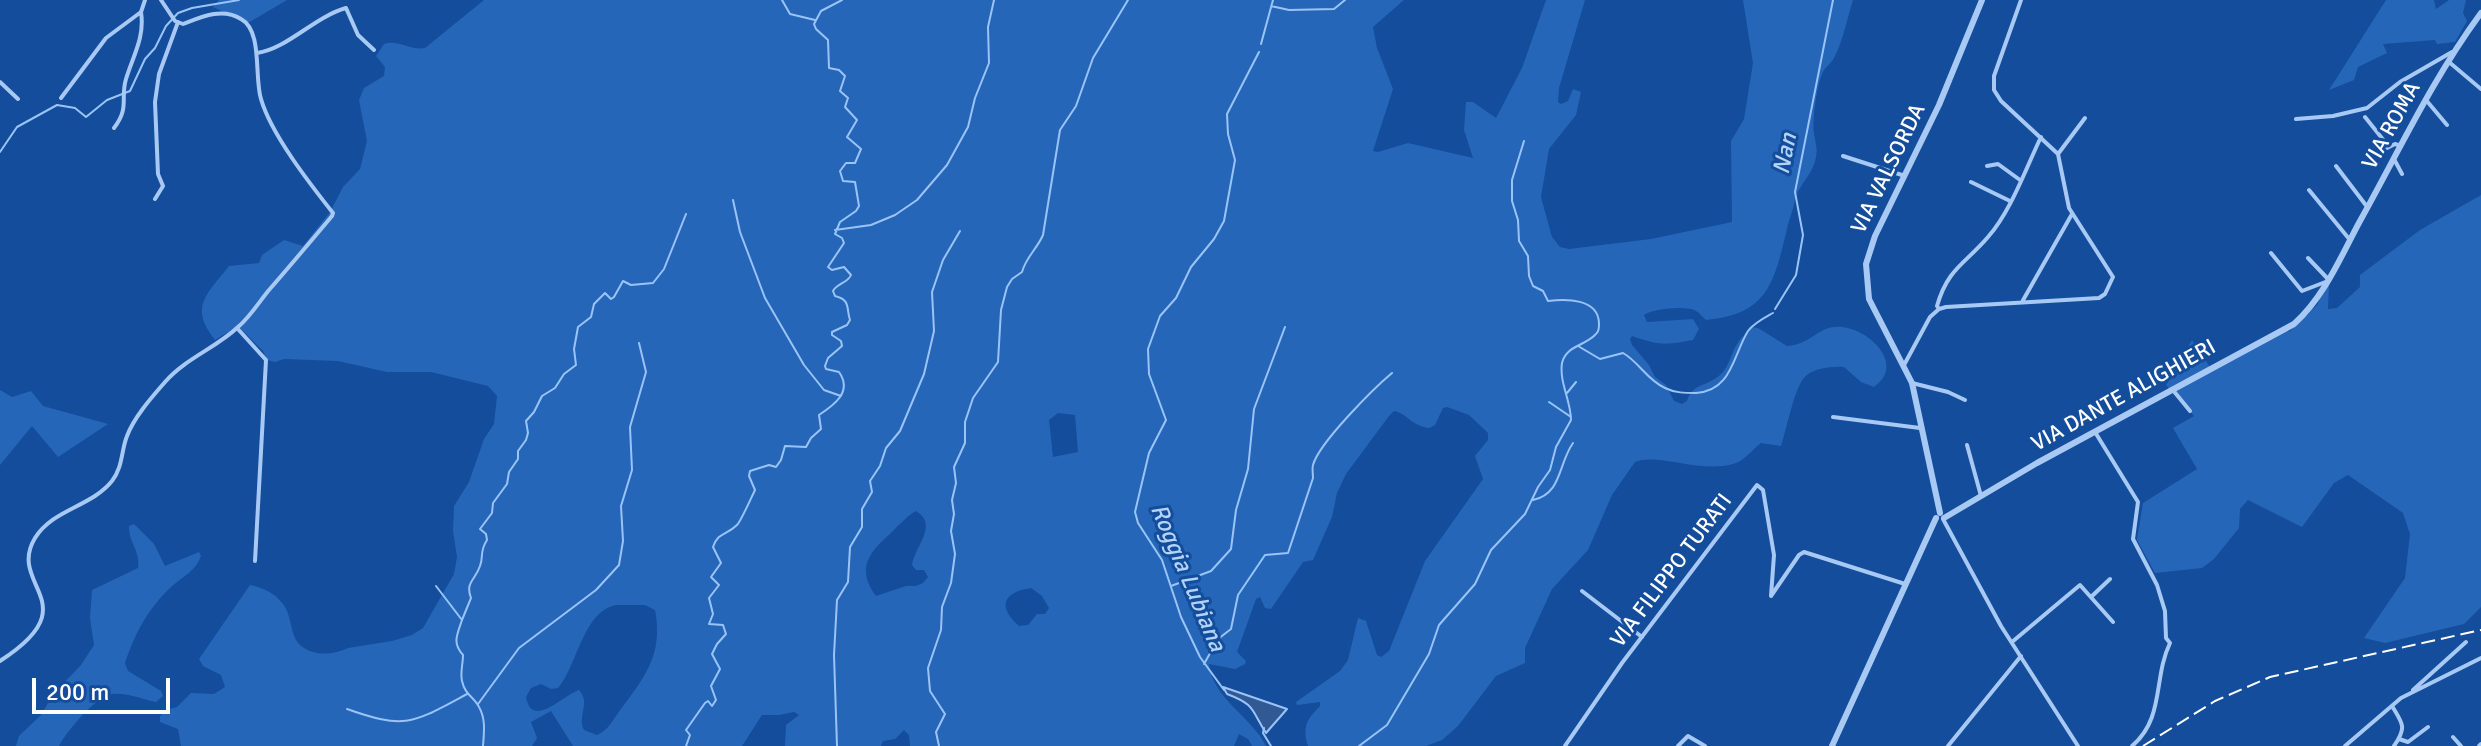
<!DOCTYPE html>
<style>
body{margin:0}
#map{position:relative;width:2481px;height:746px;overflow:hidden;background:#134d9b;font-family:Signika,sans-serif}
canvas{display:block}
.scale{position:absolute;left:32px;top:678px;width:138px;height:36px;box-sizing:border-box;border:4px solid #fff;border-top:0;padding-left:10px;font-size:24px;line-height:28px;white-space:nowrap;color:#fff;-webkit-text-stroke:6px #134d9b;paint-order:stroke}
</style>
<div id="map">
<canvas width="2481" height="746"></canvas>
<div class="scale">200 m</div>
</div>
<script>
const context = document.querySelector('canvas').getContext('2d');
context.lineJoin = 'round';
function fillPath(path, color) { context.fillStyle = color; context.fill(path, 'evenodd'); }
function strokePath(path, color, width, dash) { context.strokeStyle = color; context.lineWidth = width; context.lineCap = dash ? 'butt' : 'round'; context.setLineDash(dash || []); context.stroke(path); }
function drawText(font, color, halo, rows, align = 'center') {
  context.font = font + ' Signika,sans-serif'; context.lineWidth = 6; context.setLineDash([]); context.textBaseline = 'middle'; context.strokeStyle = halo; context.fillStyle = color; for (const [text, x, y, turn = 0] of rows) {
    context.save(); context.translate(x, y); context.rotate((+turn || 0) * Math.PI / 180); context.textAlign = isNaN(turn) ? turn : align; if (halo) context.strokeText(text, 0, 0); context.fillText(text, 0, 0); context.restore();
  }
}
fillPath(new Path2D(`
 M219,0H287L248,23L213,7Z
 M484,0H1404L1373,27L1377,48L1393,89L1373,151L1378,152L1408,143L1473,158L1464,130L1466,102H1473L1496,118L1522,68L1546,0H1585L1559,88L1558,102L1561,104L1568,101L1573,89L1581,92L1576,115L1549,149L1541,197L1552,237L1560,247L1569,249L1651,239L1732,222L1731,141L1744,119L1753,63L1743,0H1853C1847,19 1843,41 1834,58C1831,64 1825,67 1823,72C1817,84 1812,120 1814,133C1815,142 1818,148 1816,157C1813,175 1799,184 1795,200C1793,211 1789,219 1787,229C1774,282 1769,314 1706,320C1702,317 1700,313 1696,311C1686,305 1652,309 1644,315L1647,322L1693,319L1699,329L1693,340C1665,345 1661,346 1632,336L1630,339L1632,345L1649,365L1655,377L1666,385L1674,401L1682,404L1687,401C1692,383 1707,387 1720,375C1730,366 1731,352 1739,341C1742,336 1748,332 1752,327L1758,328L1787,346C1811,344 1816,329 1834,327C1863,323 1909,363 1874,387L1861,382L1844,367C1832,366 1811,368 1803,379C1794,391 1786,431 1781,446L1761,443C1753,449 1746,459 1736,463C1703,475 1658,452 1635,462L1612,495L1588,550L1552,589L1525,648V663L1496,676L1458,726L1442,740L1426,746H1308C1302,727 1307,719 1320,706V702L1297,705L1296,702L1340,671L1348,660L1358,618L1366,621L1377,655L1381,657L1389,651L1425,561L1483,479L1475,456L1488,440V433L1469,415L1447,407L1443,408L1435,425L1429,428C1411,426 1407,413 1394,411L1389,416L1346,474L1337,493L1332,517L1313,560L1303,562L1271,609L1265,608L1260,597L1256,599L1237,652L1246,661L1245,664L1235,669L1209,664C1213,699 1251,716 1266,746H1252L1248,739L1239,734L1234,746H910L909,735L904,730L895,739L883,741L881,746H785L786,725L799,715L794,712L779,715H762L742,746H573L551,711L531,722L537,738L532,746H181L178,729L160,722V716L166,710L177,707L191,693L214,694L225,687L221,675L203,666L199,659L250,585C262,587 276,594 283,604C291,614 290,629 296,640C307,657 332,656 348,648L392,641L412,635L423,628L454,574L457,557L453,531L454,506L469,482L484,439L494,424L497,396L488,386L431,372H387L338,361L284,359L275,362L267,360L263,351L238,326L215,340C189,307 206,295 229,266L259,263L262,255L284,240L303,246L330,212L343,187L360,169L367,141L359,100L364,88L384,76L385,67L376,56L384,44C398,39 410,51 425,48ZM1058,413L1075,415L1078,452L1053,457L1049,420ZM916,511C939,525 915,546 912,565L916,570H924L928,577L923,583L916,586H906L876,596C855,567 870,552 892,532C900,524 907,516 916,511ZM1031,588L1042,596L1049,608L1045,614H1037L1028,625L1019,626C997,607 1003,592 1031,588ZM616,605H645L655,610C664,656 643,679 618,713C611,723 608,730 597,735L584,730C577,716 591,703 579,690C563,695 532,730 526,697L531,688L541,684L551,689L558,688C577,667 583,611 616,605Z
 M2386,0H2434L2436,9L2449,0H2466L2463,13L2467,21L2455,42L2437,44L2435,40L2383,44L2387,53L2358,67L2354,80L2329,90Z
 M2481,195V607L2464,624L2385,643L2364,638L2405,578L2410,534L2403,513L2348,475L2334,483L2302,527L2248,500L2240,509L2239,528L2214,559L2202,568L2155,573L2137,540L2143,503L2197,469L2173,428L2194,416L2166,385L2192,340L2212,370L2287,329L2289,332L2317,305L2329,283L2328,309L2337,308L2360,287V275L2420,230Z
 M0,390L12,397L31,391L43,406L108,424L58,457L32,426L0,465Z
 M134,524L154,544L165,566L199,552L201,556C196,571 182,577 171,587C148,609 135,633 125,663L128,671L161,691L163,696L156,702C142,699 126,692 112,694C96,696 66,732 59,746H16L19,736L41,715L54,693L81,665L94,645L90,618L92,590L138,568C141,552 128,541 129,526Z`), '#2666b9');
const water = new Path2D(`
 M1223,687L1287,709L1266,733C1251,710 1256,705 1227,694Z`);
fillPath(water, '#315a94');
strokePath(water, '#9ac4f7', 2);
strokePath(new Path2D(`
 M782,0L790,14L815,20
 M1271,6L1289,10L1334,9L1345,0
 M1261,44L1273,0
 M0,152L17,127L57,105L75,108L86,117L107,100L130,91L145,59L155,48L166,26L178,13L192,8L239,0
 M733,200L740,232L765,298L804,365L824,390L841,396
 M835,230L871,225L895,215L917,200L947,165L968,127L975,98L989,63L988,27L994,0
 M1775,309L1796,275L1803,235L1795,192L1833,0
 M1578,346L1600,359L1623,353C1639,362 1647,380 1665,388C1675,393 1685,393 1696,393C1732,391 1733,355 1748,331C1754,323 1764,318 1773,313
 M1567,393L1576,382
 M1549,402L1571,417
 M1533,500C1562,494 1558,464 1573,443
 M436,586L462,620L471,598C465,582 475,581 480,566C484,556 479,552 487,540L486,534L480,529L492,513L493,503L507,484L509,472L518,459V451L526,440L528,433L526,421L534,412L542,396L555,388L564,374L576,365L574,349L578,327L591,317L594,304L605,293L611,299L614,297L623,281L631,285L653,283L664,269L686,214
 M1171,586L1211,571L1231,549L1236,510L1248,469L1254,409L1285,327
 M462,620C457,635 452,643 463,655C463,664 460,673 462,681C465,695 474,697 479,707C486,719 484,733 483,746
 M1204,664L1218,639L1231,629L1238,595L1265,555L1288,553L1313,478C1313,476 1312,467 1313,465C1319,443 1373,389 1392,373
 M1224,690L1200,657L1181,617L1162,560L1138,523L1135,512L1149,453L1166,420L1149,374L1148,349L1160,316L1176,298L1191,267L1214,239L1224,221L1235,160L1228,134L1227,114L1259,52
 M478,704L519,648L596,590L619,565L623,541L621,506L632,470L630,427L646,372L639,343
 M347,709C406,730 413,723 467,694
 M1264,728L1263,733L1271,746
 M686,746L690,735L686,730L705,703L708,701L712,706L716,700L711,686L720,669L712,654L717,644L726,634L723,625L709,624L713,614L709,598L719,585L711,577L721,563L713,547C718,532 727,535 737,525C741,521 752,496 755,490L749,476L750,471L769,465L776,467L781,460L785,446L806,447L811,438L821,429L819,415C834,405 853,392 839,372L826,369L825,366L828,358L842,346L841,341L832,335V332L847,325L850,320C846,308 851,300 835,296L833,291C837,283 848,283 851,275L844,267L832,270L828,267L844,243L842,238L835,234L840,222L856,211L859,206L855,182L843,181L840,171L846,163H855L861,149L847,137L857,120L845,107L848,98L840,91L845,76L839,70L829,68L828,40L816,29L814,24L821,11L842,0
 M837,746L834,655L837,600L848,582L850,547L862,527V509L872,492L870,481L880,466L886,448L900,431L924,374L934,331L932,292L943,260L960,231
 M939,746L936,732L945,714L930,691L928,668L941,630L942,607L951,583L955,554L951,531L954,514L952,500L956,483L954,467L965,443V422L973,398L998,362L1001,310L1007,287L1012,279L1022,272C1026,257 1037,249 1043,235L1060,130L1076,106L1093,58L1128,0
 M1359,746L1387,725L1429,654L1439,625L1475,584L1491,550L1525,514L1538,487L1550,470L1556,447L1571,420C1571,401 1559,382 1562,363C1566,346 1584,346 1595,335C1599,332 1599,328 1599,323C1598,298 1566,299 1548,301L1543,291L1533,286L1529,276L1528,256L1519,241L1518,220L1512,201V180L1524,141`), '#9ac4f7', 2);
strokePath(new Path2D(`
 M257,53C287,49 314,17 346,8L358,35L374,50
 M2449,62L2481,89
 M0,82L18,99
 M61,98L106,38L141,12L145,0
 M2426,100L2447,125
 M2365,117L2389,147
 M2296,119L2333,116L2367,108L2400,82L2452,52
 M114,128C130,107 120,99 126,79C133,56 145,37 141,12
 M2375,146L2385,149L2395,144L2401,146
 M2058,154L2085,118
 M1843,156L1905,176
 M2394,159L2402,174
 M1987,166L1998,164L2020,180
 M2336,166L2368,208
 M1971,182L2010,201
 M2309,190L2350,240
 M155,199L163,186L158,174L155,102L159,74L178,22
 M2271,253L2302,291L2328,281
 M2308,258L2328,279
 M2022,302L2072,214
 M1939,309L1946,307L2099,298L2105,294L2113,277L2069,208L2058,154L2001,101L1994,90V76L2021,0
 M237,328L266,360L255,561
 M1904,365L1930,317L1939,309L1937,306C1948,268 1965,264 1988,237C2011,211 2026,168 2041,137
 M1912,383L1948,392L1965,400
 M2172,389L2190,411
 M1833,417L1920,428
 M2095,432L2138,502L2133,539L2157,585L2165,611L2166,638L2170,643C2153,678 2165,718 2132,746
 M1967,445L1981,496
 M1943,519L2001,626L2078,746
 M1582,591L1642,637
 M2091,597L2110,579
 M2012,642L2080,585L2113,622
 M0,661C90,603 6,586 35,538C53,509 91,507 112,481C123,467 121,451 127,436C134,417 152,397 165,382C186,358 216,348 238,327C250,317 259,302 269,290C290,266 311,241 332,216L333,213C310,184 271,134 261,99C254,77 263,31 241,19C222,7 201,17 183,24L175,21L161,0
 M2413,690L2466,642
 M2392,706C2403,724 2407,727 2394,746
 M2453,737L2461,746
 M2399,739L2408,742L2428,727
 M1565,746L1622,663L1757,485L1763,490L1774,555L1771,596L1799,555L1804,552L1905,584
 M1678,746L1688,736L1705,746
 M1948,746L2021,656
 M2345,746L2401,698L2481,658
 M2479,746L2481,744`), '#a8c9f4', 4);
strokePath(new Path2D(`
 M1940,513L1912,383L1869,299L1866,264L1875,236L1939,105L1982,0
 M1944,518L2037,463L2294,324C2325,296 2341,256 2360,221C2399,151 2433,78 2481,13
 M1832,746L1936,518`), '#a8c9f4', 6);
strokePath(new Path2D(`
 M2143,746L2215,701L2270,677L2481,630`), '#fff', 2, [14, 6]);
drawText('22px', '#fff', '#134d9b', [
 ["VIA ROMA",2392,126,-61],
 ["VIA VALSORDA",1889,169,-64],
 ["VIA DANTE ALIGHIERI",2124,396,-29],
 ["VIA FILIPPO TURATI",1672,571,-53]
]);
drawText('italic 24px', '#b4d3fa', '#134d9b', [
 ["Nan",1786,154,-79],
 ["Roggia Lubiana",1187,578,67]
]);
</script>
